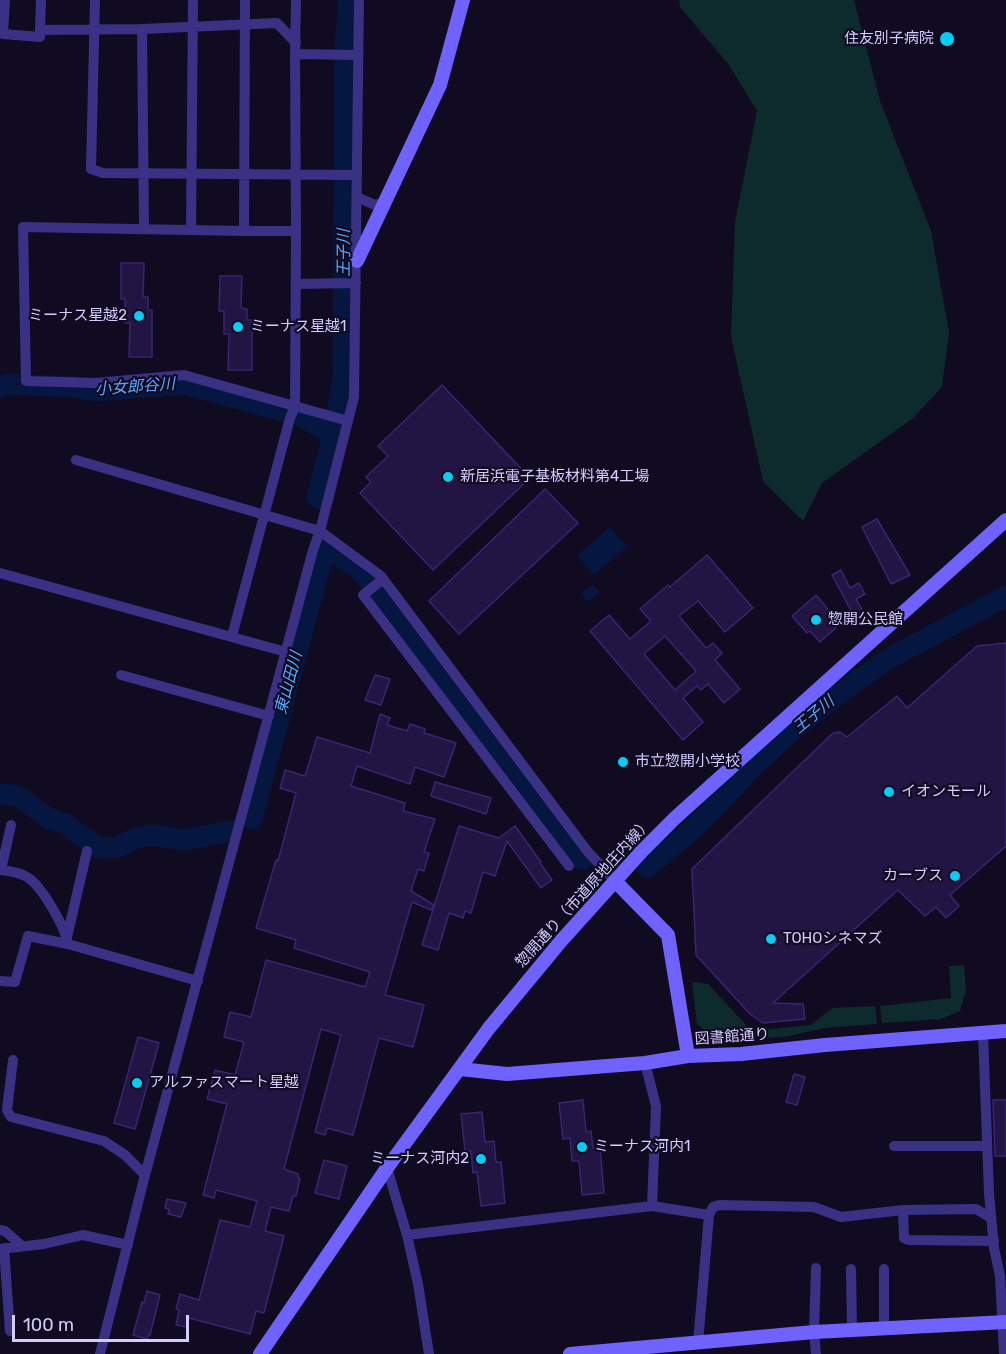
<!DOCTYPE html>
<meta charset="utf-8">
<style>
body{margin:0}
#map{position:relative;width:1006px;height:1354px;overflow:hidden;background:#100b21;font-family:Rubik,sans-serif}
canvas{display:block}
.scale{position:absolute;left:12px;top:1315px;width:177px;height:27px;box-sizing:border-box;border:3px solid #d4cbff;border-top:0;padding-left:8px;font-size:18px;line-height:21px;white-space:nowrap;color:#d4cbff;-webkit-text-stroke:4px #100b21;paint-order:stroke}
</style>
<div id="map">
<canvas width="1006" height="1354"></canvas>
<div class="scale">100 m</div>
</div>
<script>
const context = document.querySelector('canvas').getContext('2d');
context.lineJoin = 'round';
function fillPath(path, color) { context.fillStyle = color; context.fill(path, 'evenodd'); }
function strokePath(path, color, width, dash) { context.strokeStyle = color; context.lineWidth = width; context.lineCap = dash ? 'butt' : 'round'; context.setLineDash(dash || []); context.stroke(path); }
function drawText(font, color, halo, rows, align = 'center') {
  context.font = font + ' Rubik,"Noto Sans JP",sans-serif'; context.lineWidth = 4.5; context.setLineDash([]); context.textBaseline = 'middle'; context.strokeStyle = halo; context.fillStyle = color; for (const [text, x, y, turn = 0] of rows) {
    context.save(); context.translate(x, y); context.rotate((+turn || 0) * Math.PI / 180); context.textAlign = isNaN(turn) ? turn : align; if (halo) context.strokeText(text, 0, 0); context.fillText(text, 0, 0); context.restore();
  }
}
fillPath(new Path2D(`
 M679,0H854L880,101L931,231L949,332L942,387L912,419L822,483L803,521L763,481L731,337L735,222L757,111L729,65L680,7Z
 M964,965L966,991L960,1011L941,1019L882,1023L880,1006L951,998L949,966Z
 M695,982L708,984L746,1025L742,1032L811,1025L832,1008L875,1006L877,1024L825,1028L789,1036L735,1040L715,1038L697,1024L692,983Z`), '#0d2b2c');
fillPath(new Path2D(`
 M610,527L627,547L594,575L577,555Z
 M593,584L599,592L588,602L581,593Z`), '#051741');
strokePath(new Path2D(`
 M0,387L9,384L74,387L95,391L184,384L299,415L333,434
 M323,499L317,497L333,434L343,379L345,48L349,0
 M0,794L18,796L48,818L67,824L74,831L99,848L118,847L134,839L151,835L185,840L231,831
 M252,819L325,547L356,567L375,586L577,858L582,859
 M647,868L696,826L724,798L748,771L794,729L840,693L888,659L1006,596`), '#051741', 21);
const building = new Path2D(`
 M121,263H144L143,297H148V310H152V357H129L130,323H125V299H121Z
 M220,276H242L241,308L247,309V320H252V370H228L229,334H224V311H219Z
 M442,385L530,478L433,570L360,493L371,482L366,477L388,456L378,446Z
 M545,489L578,523L459,634L429,601Z
 M877,519L910,575L891,584L862,527Z
 M707,555L753,608L725,632L698,601L679,616L706,648L713,643L722,653L715,660L740,689L724,703L708,684L701,690L697,686L683,698L703,722L683,740L590,631L609,615L630,639L651,621L640,609L668,585L670,587ZM665,636L696,671L675,690L644,654Z
 M841,570L850,588L859,583L865,594L856,599L864,613L855,618L832,575Z
 M816,595L840,624L820,642L810,631L807,633L792,616Z
 M1006,643V846L950,895L959,906L946,918L936,907L925,916L898,890L773,1003L803,1004L805,1019L763,1023L750,1014L696,955L692,869L833,733L840,732L847,737L897,696L907,708L977,646Z
 M375,675L390,679L381,705L365,700Z
 M380,714L390,718L387,725L407,731L410,724L425,729L424,733L456,743L444,777L415,767L410,784L357,766L351,786L405,803L403,811L435,819L424,852L429,853L424,871L418,869L411,891L434,905L431,910L412,902L385,995L424,1005L413,1047L379,1038L353,1135L327,1128L325,1135L315,1132L341,1035L321,1029L284,1169L298,1174V1178L300,1179L296,1196H293L289,1211L271,1207L265,1231L284,1236L264,1313L256,1311L250,1334L189,1318L187,1327L176,1325L179,1310L176,1309L180,1294L199,1300L220,1220L250,1227L257,1201L216,1190L214,1198L203,1195L227,1104L207,1099L215,1070L235,1075L244,1042L224,1037L230,1012L251,1017L266,960L365,987L370,972L294,948L296,940L256,928L276,860L278,861L296,793L280,788L285,770L305,776L317,737L370,753Z
 M435,782L491,798L486,814L431,796Z
 M459,826L499,838L515,826L541,862L540,863L552,880L541,888L507,841L495,876L483,872L471,913L465,911L463,918L449,913L438,950L422,945Z
 M138,1037L159,1043L135,1129L114,1123Z
 M794,1074L805,1077L797,1105L786,1102Z
 M583,1100L586,1132L591,1131L593,1148L600,1147L604,1193L582,1195L579,1161H572L570,1138L563,1139L559,1103Z
 M993,1100H1006V1156H995Z
 M482,1112L485,1142L494,1141L496,1162H501L505,1203L481,1206L477,1172L473,1173L471,1151H465L461,1114Z
 M324,1160L347,1166L339,1199L315,1193Z
 M167,1199L186,1203L181,1217L168,1214L169,1209L165,1208Z
 M147,1291L160,1295L150,1335L149,1334L147,1339L133,1335L142,1302L144,1303Z`);
fillPath(building, '#221544');
strokePath(building, '#392572', 1.5);
strokePath(new Path2D(`
 M5,0L3,34L40,37V30
 M41,0L40,30L142,29L277,23L296,43
 M95,0L91,169L103,173L357,175
 M245,0L244,231H296L295,54
 M296,0L295,54L357,55
 M142,29L144,229
 M357,197L375,205L384,203
 M191,230L193,0
 M244,231L23,227L26,381L96,383L184,375L348,421
 M296,284L356,283
 M76,460L320,531L381,576L588,852L616,882
 M0,573L286,652
 M383,579L363,595L569,866
 M232,636L290,418L295,407L296,231
 M121,675L269,716
 M0,870C9,871 19,872 27,877C42,886 65,927 68,944
 M1,870L11,825
 M67,937L87,851
 M0,981L15,982L28,936L68,944L198,981
 M983,1033L989,1193L994,1248L1000,1276L1004,1354
 M13,1060L7,1110L11,1117L104,1141L125,1155L145,1175
 M645,1063L656,1106L652,1206
 M894,1146H987
 M387,1168L407,1235
 M991,1218L976,1209L903,1210L904,1238L909,1240L994,1241
 M0,1230L5,1231L22,1246
 M4,1248L10,1331
 M0,1249L44,1244L83,1235L128,1245
 M851,1269L852,1330
 M884,1269V1328
 M698,1343L709,1215L713,1207L719,1205L814,1207L841,1217L903,1210
 M100,1354L145,1175L313,550L320,531L354,397L359,0
 M429,1354L418,1284L407,1235L652,1206L709,1215
 M816,1354L814,1332L816,1268`), '#3a3185', 10);
strokePath(new Path2D(`
 M357,261L440,85L463,0
 M616,882L668,935L688,1056
 M460,1069L507,1074L645,1063L688,1056L741,1054L825,1045L1006,1031
 M260,1354L387,1168L489,1028L561,941L642,851L675,818L1006,520
 M570,1354L814,1332L1006,1322`), '#7062ff', 14);
for (const [x, y, r, color] of [
 [947,39,8,"#00cef6"],
 [139,316,6,"#00cef6"],
 [238,327,6,"#00cef6"],
 [448,477,6,"#00cef6"],
 [816,620,6,"#00cef6"],
 [623,762,6,"#00cef6"],
 [889,792,6,"#00cef6"],
 [955,876,6,"#00cef6"],
 [771,939,6,"#00cef6"],
 [137,1083,6,"#00cef6"],
 [582,1147,6,"#00cef6"],
 [481,1159,6,"#00cef6"]
]) { const dot = new Path2D(); dot.arc(x, y, r, 0, 2 * Math.PI); context.fillStyle = color; context.fill(dot); strokePath(dot, '#100b21', 2); }
drawText('15px', '#d4cbff', '#100b21', [
 ["住友別子病院",934,39,"right"],
 ["ミーナス星越2",127,316,"right"],
 ["ミーナス星越1",250,327],
 ["新居浜電子基板材料第4工場",460,477],
 ["惣開公民館",828,620],
 ["市立惣開小学校",635,762],
 ["イオンモール",901,792],
 ["カーブス",943,876,"right"],
 ["TOHOシネマズ",783,939],
 ["アルファスマート星越",149,1083],
 ["ミーナス河内1",594,1147],
 ["ミーナス河内2",469,1159,"right"]
], 'left');
drawText('15px', '#d4cbff', '#100b21', [
 ["惣開通り（市道原地庄内線）",584,893,-48],
 ["図書館通り",732,1037,-4]
]);
drawText('italic 16px', '#59a8ff', '#100b21', [
 ["王子川",344,253,-90],
 ["小女郎谷川",135,387,-4],
 ["東山田川",289,683,-75],
 ["王子川",814,715,-40]
]);
</script>
